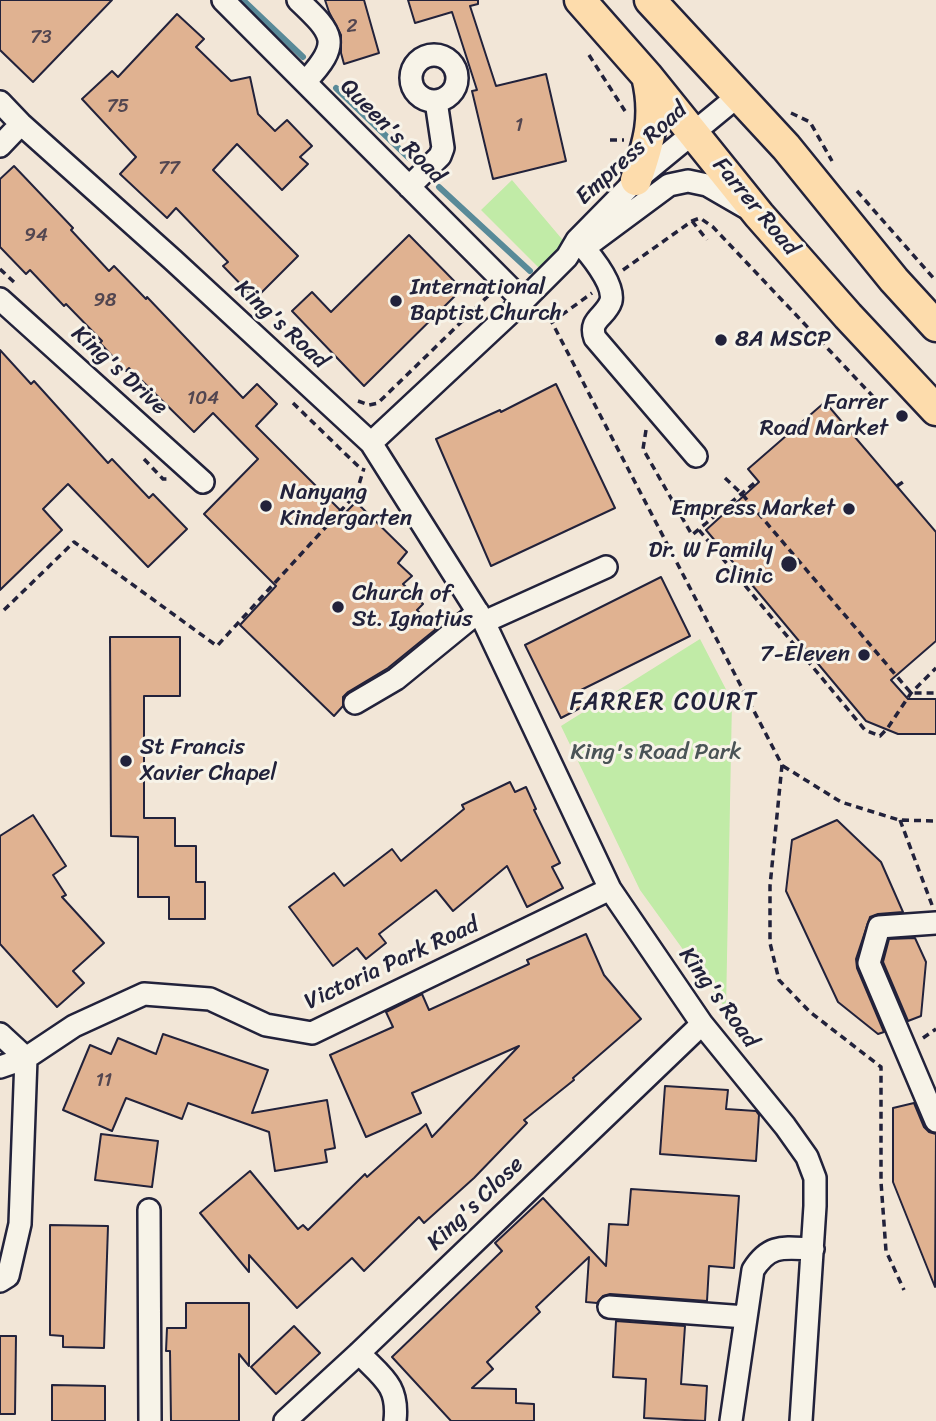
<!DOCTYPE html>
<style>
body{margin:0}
canvas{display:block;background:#f2e6d7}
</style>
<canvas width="936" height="1421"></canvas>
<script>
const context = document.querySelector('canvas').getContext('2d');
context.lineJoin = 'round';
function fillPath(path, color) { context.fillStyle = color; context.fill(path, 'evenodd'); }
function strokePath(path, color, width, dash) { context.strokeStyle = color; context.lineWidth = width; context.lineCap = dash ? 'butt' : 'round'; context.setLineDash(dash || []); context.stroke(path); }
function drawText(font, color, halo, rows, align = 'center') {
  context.font = font + ' Sriracha,sans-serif'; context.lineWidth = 6; context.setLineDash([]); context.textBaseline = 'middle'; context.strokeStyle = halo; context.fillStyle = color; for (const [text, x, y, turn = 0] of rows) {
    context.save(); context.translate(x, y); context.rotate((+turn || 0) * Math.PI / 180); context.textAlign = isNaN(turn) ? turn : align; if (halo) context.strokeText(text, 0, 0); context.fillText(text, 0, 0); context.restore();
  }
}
fillPath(new Path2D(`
 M512,180L567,245L544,273L481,210Z
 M700,639L732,701L726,1009L640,890L561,726Z`), '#c1eba7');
strokePath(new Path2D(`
 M243,0L303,57
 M336,88L409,158
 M439,187L530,271`), '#598a98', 6);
const building = new Path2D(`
 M0,0H112L33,82L0,50Z
 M325,0H364L379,53L344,64L341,53V35L329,12Z
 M408,0H478V4L470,6L496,86L546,74L566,161L493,179L472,91L477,90L452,12L415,23Z
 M177,14L204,39L196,47L231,81L250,77L258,114L275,131L287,120L312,146L300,157L308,164L282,190L237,144L213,170L298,256L255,299L223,266L228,262L176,208L167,218L120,174L136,157L82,99L112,71L118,77Z
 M14,166L73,228L71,230L109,271L114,266L146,299L147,297L243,398L257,384L277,404L256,426L344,514L356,502L407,552L398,563L412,576L403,584L423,604L417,610L436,629L388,668L348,692L343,697V706L334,716L240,625L276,586L204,514L258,459L213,413L194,432L129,368L126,371L100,343L102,341L66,304L64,306L30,270L26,274L0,247V179Z
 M409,235L462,289L364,386L292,311L312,292L331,312Z
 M0,350L31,384L34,381L108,463L112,459L149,498L153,494L187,529L148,567L68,484L43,509L62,530L0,590Z
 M556,384L615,508L491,566L436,439L500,410L501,412Z
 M825,402L936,532V641L891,680L908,699H936V734H898L866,721L706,530L759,482L748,469Z
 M661,577L690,636L575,693L582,707L561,718L525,645Z
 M110,637H180V696H144V818H175V846H196V882H205V919H169V897H138V837L111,836Z
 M510,782L515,792L526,787L536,809L534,810L560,863L552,867L563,888L527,907L507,866L453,911L436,890L379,934L386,943L366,959L357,948L333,966L289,907L334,873L344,886L392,849L401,861L464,809L462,805Z
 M33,815L66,866L53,875L66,895L62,897L104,943L73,971L84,983L57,1007L0,944V836Z
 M837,820L881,862L903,912L878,914L870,917L856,959L857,968L884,1032L878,1034L838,1002L786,891L792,840Z
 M586,934L604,975L641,1019L573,1078L574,1080L524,1120L527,1123L474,1178L424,1223L419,1217L364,1271L352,1258L297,1308L249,1255V1272L200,1213L250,1171L298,1229L303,1225L308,1230L365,1174L367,1177L426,1124L432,1137L519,1046L412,1093L421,1113L366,1137L330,1055L393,1027L386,1012L422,994L429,1010L529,964L527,960Z
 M915,938L926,962L921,1016L908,1021L883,962L889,939Z
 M163,1034L268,1070L252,1113L327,1100L335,1148L325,1150L327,1162L275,1171L269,1132L188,1103L182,1119L126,1098L112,1131L63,1110L90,1045L111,1054L118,1038L156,1054Z
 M665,1086L728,1090L726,1109L756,1111L759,1115L756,1161L660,1154Z
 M914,1103L924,1127L929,1132L936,1134L935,1287L893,1182V1108Z
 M101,1134L158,1141L152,1187L95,1180Z
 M631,1189L739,1196L734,1268L709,1266L707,1301L610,1294L603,1296L597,1303L586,1302L589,1257L536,1307L540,1312L487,1362L493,1369L472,1388L516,1389V1403L534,1404V1421H451L392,1357L502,1251L495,1243L543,1198L606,1266L609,1224L628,1225Z
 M50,1225L108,1226L104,1348L63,1347V1336L50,1335Z
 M186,1303H249V1366L239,1354V1421H171L170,1351H166L167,1328H186Z
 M616,1321L685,1326L681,1384L707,1386L705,1421L644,1418L646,1379L613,1377Z
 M294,1326L320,1353L276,1394L251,1367Z
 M0,1336H16L15,1414H0Z
 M52,1385L105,1386V1421H52Z`);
fillPath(building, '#e0b291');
strokePath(building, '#22223b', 2);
const minor = new Path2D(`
 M223,0L523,301
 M298,0C334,34 342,43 305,82
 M411 78a23 23 0 1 1 46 0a23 23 0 1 1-46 0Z
 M0,102L21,124L173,260L371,443L484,622L610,889L702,1024L785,1126L807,1157L815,1178V1206L801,1421
 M0,146L21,124
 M409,187L440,156L443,148L436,101
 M577,240C588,252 615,283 611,301C606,317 588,319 595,338L696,456
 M584,248L669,185L688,181L707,185L745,207
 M0,299L203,482
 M371,443L523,301L567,257L577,240L636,180L738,96
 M484,622L606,567
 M355,703L396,679L478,612
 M936,923L879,927L869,963L936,1121
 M0,1034L26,1058
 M0,1067L26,1058L74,1026L144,994L210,999L266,1025L312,1033L610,889
 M149,1210L150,1421
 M0,1281L8,1276L20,1224L26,1058
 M609,1307L746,1317
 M359,1353C382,1377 399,1385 395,1421
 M285,1421L359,1353L702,1024
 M731,1421L753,1270C770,1243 785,1248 813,1249`);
const highway = new Path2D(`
 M580,0L647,76L759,215L848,316L936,410
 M650,0L786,147L894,280L936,326
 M636,180C649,143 657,116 647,76`);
strokePath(minor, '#22223b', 26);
strokePath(highway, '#22223b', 35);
strokePath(new Path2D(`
 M589,55L625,111
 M791,113L810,122L832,161
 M610,140H624
 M857,191L936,281
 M692,221L707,240
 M0,269L14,282
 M623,270L692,221L700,218L713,227L882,406
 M544,307L782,765L770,886V943L779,980L810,1012L881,1067V1182L886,1251L904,1290
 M552,322L592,293
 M358,401L369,405L378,403L488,296
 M293,403L360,468
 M646,430L643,449L692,535L758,480
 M144,459L163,479H167
 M725,478L742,494L911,693H936
 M897,486L903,482
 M699,530L865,730L880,736L887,729L911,693L936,668
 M4,610L74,542L217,646L356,494L364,468
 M783,766L841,802L899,820L936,821
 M900,820L932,905
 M923,1038L936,1029`), '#22223b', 3.5, [7, 5]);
strokePath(minor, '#f7f3e8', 21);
strokePath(highway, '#fddcac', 30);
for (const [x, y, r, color] of [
 [396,301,7,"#22223b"],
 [721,340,7,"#22223b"],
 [902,416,7,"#22223b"],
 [266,506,7,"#22223b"],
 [849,509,7,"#22223b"],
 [789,564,9,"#22223b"],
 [338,607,7,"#22223b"],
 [864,655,7,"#22223b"],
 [126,761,7,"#22223b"]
]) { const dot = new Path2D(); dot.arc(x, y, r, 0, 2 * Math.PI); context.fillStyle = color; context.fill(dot); strokePath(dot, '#f7f3e8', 2.5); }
drawText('19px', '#524650', null, [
 ["2",352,27],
 ["73",41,38],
 ["75",118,107],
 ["1",519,126],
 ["77",169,169],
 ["94",36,236],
 ["98",105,301],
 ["104",203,399],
 ["11",104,1081]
]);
drawText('23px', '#22223b', '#f7f3e8', [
 ["Queen's Road",392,132,45],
 ["Empress Road",632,154,-42],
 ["Farrer Road",755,207,50],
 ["King's Road",281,325,43],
 ["King's Drive",119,371,42],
 ["Victoria Park Road",392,964,-25],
 ["King's Road",718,998,54],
 ["King's Close",476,1204,-44]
]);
drawText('23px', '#22223b', '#f7f3e8', [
 ["International",410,288],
 ["Baptist Church",410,314],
 ["8A MSCP",735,340],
 ["Farrer",888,403,"right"],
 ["Road Market",888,429,"right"],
 ["Nanyang",280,493],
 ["Kindergarten",280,519],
 ["Empress Market",835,509,"right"],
 ["Dr. W Family",773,551,"right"],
 ["Clinic",773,577,"right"],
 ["Church of",352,594],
 ["St. Ignatius",352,620],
 ["7-Eleven",850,655,"right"],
 ["St Francis",140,748],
 ["Xavier Chapel",140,774]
], 'left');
drawText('23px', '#4a5456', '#f7f3e8', [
 ["King's Road Park",656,753]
]);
context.letterSpacing = '2px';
drawText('24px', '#22223b', '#f7f3e8', [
 ["FARRER COURT",664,703]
]);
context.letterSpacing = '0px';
</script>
